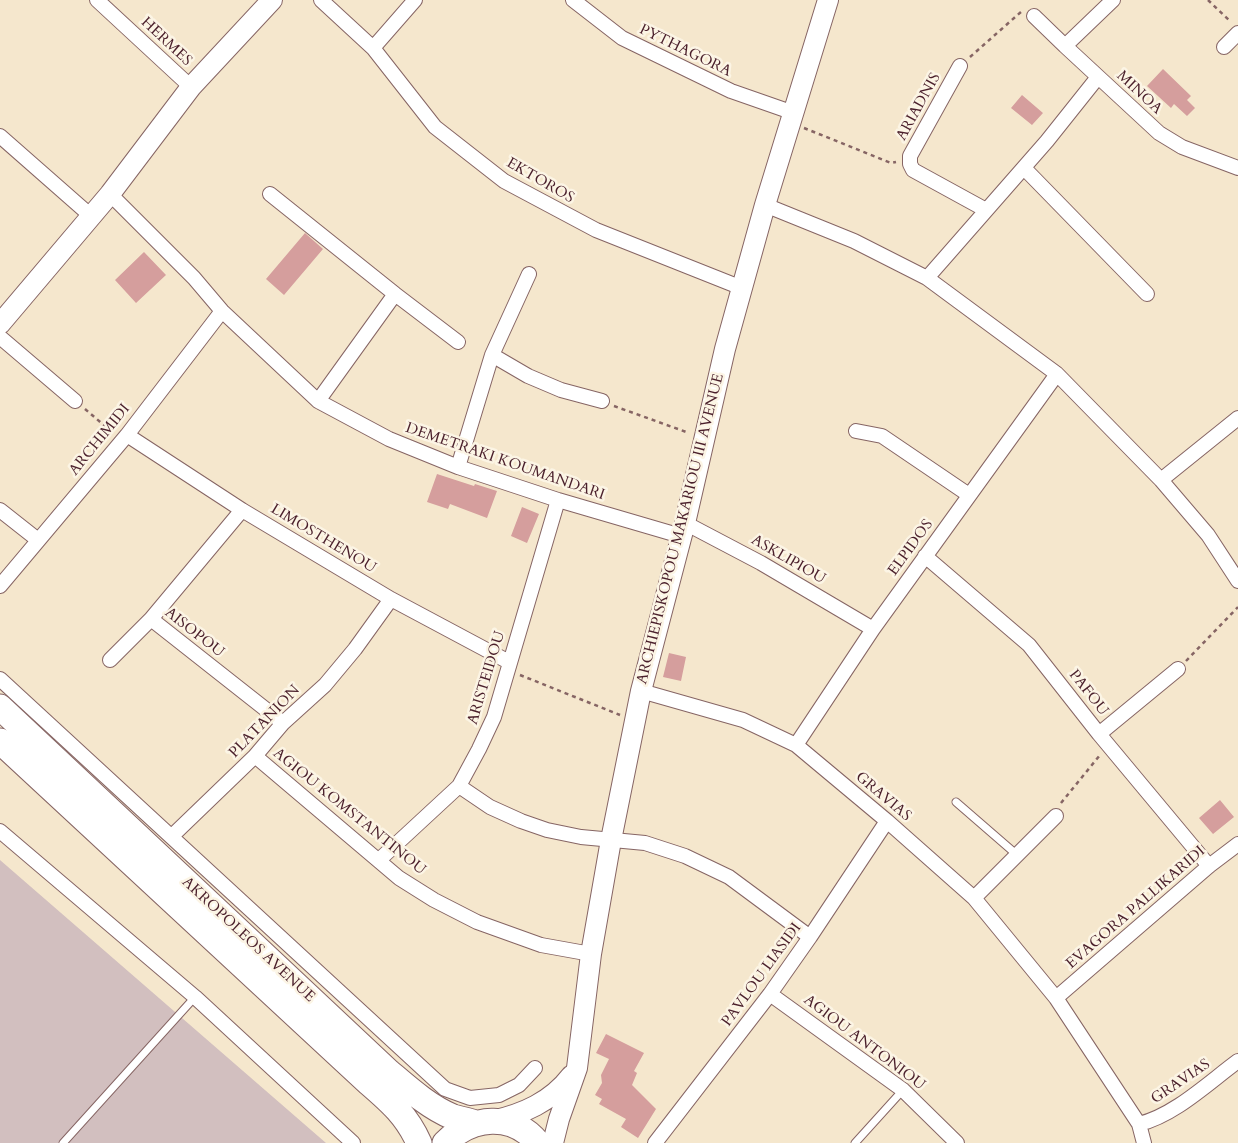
<!DOCTYPE html>
<style>
body{margin:0}
canvas{display:block;background:#f5e7cd}
</style>
<canvas width="1238" height="1143"></canvas>
<script>
const context = document.querySelector('canvas').getContext('2d');
context.lineJoin = 'round';
function fillPath(path, color) { context.fillStyle = color; context.fill(path, 'evenodd'); }
function strokePath(path, color, width, dash) { context.strokeStyle = color; context.lineWidth = width; context.lineCap = dash ? 'butt' : 'round'; context.setLineDash(dash || []); context.stroke(path); }
function drawText(font, color, halo, rows, align = 'center') {
  context.font = font + ' Cardo,serif'; context.lineWidth = 5; context.setLineDash([]); context.textBaseline = 'middle'; context.strokeStyle = halo; context.fillStyle = color; for (const [text, x, y, turn = 0] of rows) {
    context.save(); context.translate(x, y); context.rotate((+turn || 0) * Math.PI / 180); context.textAlign = isNaN(turn) ? turn : align; if (halo) context.strokeText(text, 0, 0); context.fillText(text, 0, 0); context.restore();
  }
}
fillPath(new Path2D(`
 M0,860L326,1143H0Z`), '#d2bfbf');
fillPath(new Path2D(`
 M1163,69L1191,96L1187,100L1195,108L1187,116L1174,104L1171,108L1147,86Z
 M1022,95L1043,113L1032,125L1011,108Z
 M305,233L323,249L284,295L266,279Z
 M144,252L166,275L136,303L115,280Z
 M437,474L474,486L475,484L497,491L487,518L450,504L448,509L427,502Z
 M522,507L539,514L527,543L511,536Z
 M669,653L686,657L681,681L663,677Z
 M1220,800L1234,817L1213,834L1199,818Z
 M606,1034L644,1053L634,1071L637,1073L632,1085L656,1109L638,1138L621,1127L626,1119L599,1104L602,1099L595,1095L602,1083L601,1075L609,1059L596,1053Z`), '#d59e9d');
const lane = new Path2D(`
 M956,802L1016,854
 M63,1143L195,997
 M855,1143L903,1090`);
const street = new Path2D(`
 M97,0L191,87
 M321,0L373,48L435,127L504,181L596,230L742,288
 M573,0L622,38L731,91L794,113
 M1034,16L1065,46L1159,133L1182,147L1238,168
 M1065,46L1113,0
 M1224,47L1238,33
 M373,48L415,0
 M960,66L910,156V164L913,170L986,210
 M0,136L91,216
 M1024,168L1147,294
 M110,194L194,278L222,311L318,401L389,439L458,467L558,500L681,536
 M270,194L395,294L458,342
 M765,205L854,241L927,278L1057,374L1161,480L1208,535L1238,581
 M927,278L1047,141L1098,77
 M0,337L75,401
 M492,355L528,376L561,390L602,401
 M318,401L395,294
 M856,431L882,436L969,495
 M127,435L242,510L391,599L509,662
 M458,467L492,355L529,274
 M1161,480L1238,418
 M0,510L38,540
 M685,523L761,563L873,629
 M925,556L1029,645L1099,734L1209,866
 M0,586L127,435L222,311
 M151,619L283,723
 M110,660L151,619L242,510
 M0,679L445,1089L470,1098L499,1095L519,1085L535,1068
 M641,691L743,720L796,745L887,821L974,898L1056,998L1139,1124L1144,1143
 M1099,734L1178,669
 M796,745L873,629L1057,374
 M255,756L399,878L434,900L477,922L541,945L591,954
 M459,786L490,807L521,821L547,830L581,837L645,843L685,856L729,877L810,937
 M0,831L195,997L353,1143
 M172,836L255,756L283,723L325,685L355,649L391,599
 M379,860L459,786L479,749L494,717L558,500
 M974,898L1056,816
 M770,994L903,1090L957,1143
 M1056,998L1209,866L1238,844
 M1139,1124C1175,1115 1208,1083 1238,1061
 M655,1143L770,994L810,937L887,821`);
const secondary = new Path2D(`
 M0,324L110,194L191,87L272,0
 M492,1121C523,1114 551,1102 571,1076
 M553,1143L559,1119L577,1068L591,954L611,840L641,691L685,523L725,349L765,205L828,0`);
const highway = new Path2D(`
 M0,707L389,1072C409,1089 429,1107 453,1117C461,1119 469,1121 476,1123
 M0,741L369,1083C391,1102 407,1116 419,1143
 M445,1143C472,1116 512,1112 538,1143`);
strokePath(lane, '#866564', 9);
strokePath(street, '#866564', 16);
strokePath(secondary, '#866564', 22);
strokePath(highway, '#866564', 27);
strokePath(new Path2D(`
 M1208,0L1231,22
 M970,57L1022,11
 M804,128L891,163L896,162
 M614,406L689,433
 M85,409L113,433
 M1186,661L1238,607
 M520,675L620,715
 M1061,803L1100,755`), '#866564', 2.5, [4, 4]);
strokePath(lane, '#fff', 7);
strokePath(street, '#fff', 14);
strokePath(secondary, '#fff', 20);
strokePath(highway, '#fff', 25);
drawText('15px', '#4a1f2b', '#fcf5e5', [
 ["HERMES",166,42,43],
 ["PYTHAGORA",685,51,26],
 ["MINOA",1139,93,43],
 ["ARIADNIS",919,107,-61],
 ["EKTOROS",540,181,30],
 ["ARCHIMIDI",100,440,-51],
 ["DEMETRAKI KOUMANDARI",505,462,19],
 ["ARCHIEPISKOPOU MAKARIOU III AVENUE",681,529,-76],
 ["LIMOSTHENOU",323,539,31],
 ["ELPIDOS",911,548,-54],
 ["ASKLIPIOU",788,560,30],
 ["AISOPOU",194,633,38],
 ["ARISTEIDOU",487,678,-73],
 ["PAFOU",1088,693,52],
 ["PLATANION",265,722,-46],
 ["GRAVIAS",883,797,40],
 ["AGIOU KOMSTANTINOU",349,812,39],
 ["EVAGORA PALLIKARIDI",1136,908,-41],
 ["AKROPOLEOS AVENUE",248,940,43],
 ["PAVLOU LIASIDI",762,975,-54],
 ["AGIOU ANTONIOU",864,1043,37],
 ["GRAVIAS",1181,1082,-34]
]);
</script>
